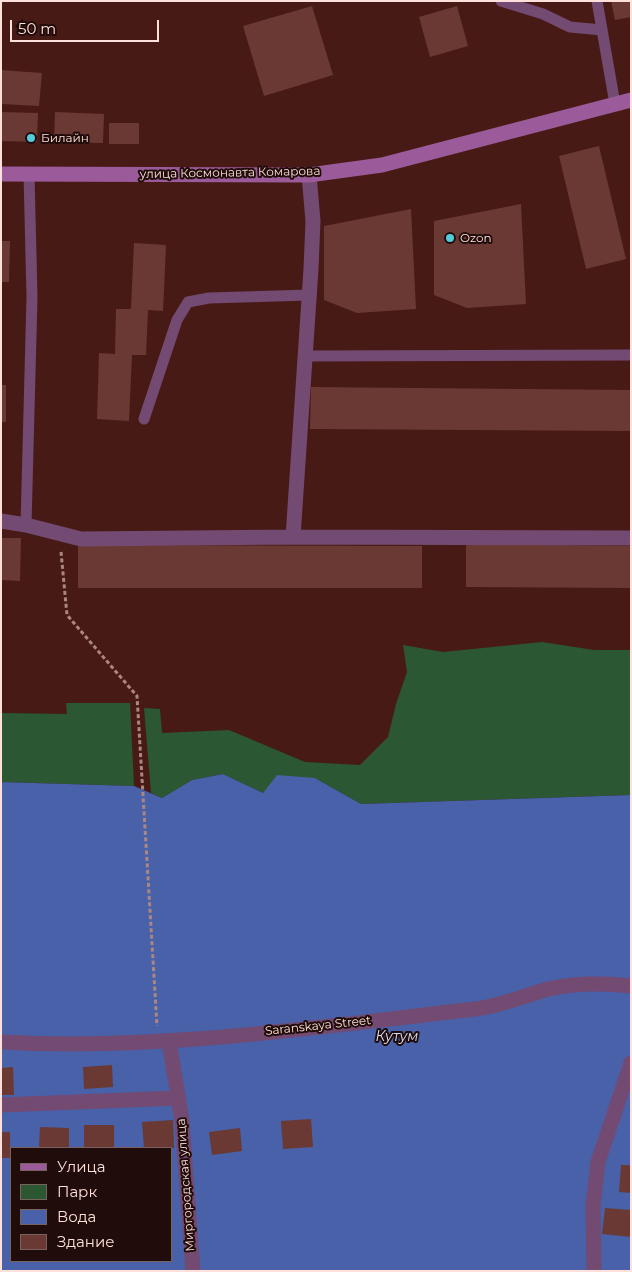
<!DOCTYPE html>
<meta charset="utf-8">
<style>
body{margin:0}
#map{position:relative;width:632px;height:1272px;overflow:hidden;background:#471a16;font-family:Montserrat,sans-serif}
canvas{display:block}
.frame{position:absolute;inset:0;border:2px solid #ffe0db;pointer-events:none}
.legend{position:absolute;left:10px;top:1147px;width:162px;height:115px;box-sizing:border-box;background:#200c0a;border:1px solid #79615e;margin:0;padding:6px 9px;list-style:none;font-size:15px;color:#ffe0db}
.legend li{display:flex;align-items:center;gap:10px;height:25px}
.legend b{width:25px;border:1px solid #79615e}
.scale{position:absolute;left:10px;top:20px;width:149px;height:22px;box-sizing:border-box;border:2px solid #ffe0db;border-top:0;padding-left:6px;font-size:15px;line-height:18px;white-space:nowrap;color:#ffe0db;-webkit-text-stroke:4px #200c0a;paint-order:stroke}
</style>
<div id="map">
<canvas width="632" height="1272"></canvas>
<div class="frame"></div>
<ul class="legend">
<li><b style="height:6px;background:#9b5a99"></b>Улица</li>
<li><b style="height:14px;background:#2b5732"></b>Парк</li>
<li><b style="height:14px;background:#4861a8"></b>Вода</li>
<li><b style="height:14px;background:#6a3933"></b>Здание</li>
</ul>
<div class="scale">50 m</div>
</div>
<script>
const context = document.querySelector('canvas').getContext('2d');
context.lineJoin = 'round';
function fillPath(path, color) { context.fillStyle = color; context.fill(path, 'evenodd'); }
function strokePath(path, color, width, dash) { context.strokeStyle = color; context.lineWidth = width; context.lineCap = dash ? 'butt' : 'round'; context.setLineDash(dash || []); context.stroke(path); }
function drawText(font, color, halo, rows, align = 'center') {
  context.font = font + ' Montserrat,sans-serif'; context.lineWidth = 4; context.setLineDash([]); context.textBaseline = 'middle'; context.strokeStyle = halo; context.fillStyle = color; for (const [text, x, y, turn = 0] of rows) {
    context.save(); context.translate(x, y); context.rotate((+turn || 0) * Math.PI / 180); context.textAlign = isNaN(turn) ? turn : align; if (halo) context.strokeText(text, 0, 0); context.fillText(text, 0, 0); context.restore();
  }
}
fillPath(new Path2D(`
 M542,642L594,650H631V795L361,804L315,778L263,793L223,774L192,780L162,798L151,793L144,708L160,709L162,733L229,730L305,762L360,765L388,737L396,704L407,672L403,645L443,652Z
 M66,703H130L134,786L1,782V713L67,714Z`), '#2b5732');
fillPath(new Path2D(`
 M223,774L263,793L277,775L315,778L361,804L631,795V1271H1V782L134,786L162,798L192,780ZM11,1148H171V1261H11Z`), '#4861a8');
fillPath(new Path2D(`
 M611,1H631V17L615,20Z
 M312,6L333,75L264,96L243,26Z
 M457,6L468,46L430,57L419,17Z
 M1,70L42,73L39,106L1,104Z
 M1,112L38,113L37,142L1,141Z
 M55,112L104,114L103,143L54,142Z
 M109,123H139V144H109Z
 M599,146L626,259L586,269L559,156Z
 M521,204L526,304L467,308L434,295V221Z
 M411,209L416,309L357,313L324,300V226Z
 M1,241H10L9,282H1Z
 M134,243L166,245L163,311L148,310L146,355H132L129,421L97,419L99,353L115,354L116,309H131Z
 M1,385H6V422H1Z
 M311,387L631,390V431L310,429Z
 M1,538H21L20,581L1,580Z
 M466,544L631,546V588L466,587Z
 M78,545L422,546V588H78Z
 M112,1065L113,1087L84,1089L83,1067Z
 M13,1067L14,1095H1V1068Z
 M311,1119L313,1147L283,1149L281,1121Z
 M173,1120L174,1148H144L142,1122Z
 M84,1125H114V1148H84Z
 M40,1127L69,1128V1148H39Z
 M240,1128L242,1151L212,1155L209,1132Z
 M1,1132H10V1158H1Z
 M621,1165H631V1193L619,1192Z
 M605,1208L631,1210V1237L602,1234Z`), '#6a3933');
strokePath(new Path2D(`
 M61,552L67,615L137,696L157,1026`), '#ac8682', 3, [4, 2.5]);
strokePath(new Path2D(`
 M501,1L543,14L570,27L602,30
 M597,1L615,104
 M305,356L630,355
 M144,419L177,320L188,302L209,298L310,295
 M26,525L32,297L29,174`), '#734a72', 11);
strokePath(new Path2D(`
 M309,175L313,221L311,269L293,537L631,538
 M1,521L26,525L81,539L293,537
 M169,1041L182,1121L193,1271
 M1,1042C160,1051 318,1027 475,1009C500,1006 524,996 548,989C575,983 604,983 631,986
 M1,1105L178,1098
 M594,1271L593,1205L598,1162L631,1063`), '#734a72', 15);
strokePath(new Path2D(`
 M1,174L309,175L382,165L631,100`), '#9b5a99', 15);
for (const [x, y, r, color] of [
 [31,138,5,"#53cbdb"],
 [450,238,5,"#53cbdb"]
]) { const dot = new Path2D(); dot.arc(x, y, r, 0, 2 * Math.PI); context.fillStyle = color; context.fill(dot); strokePath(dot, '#200c0a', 2); }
drawText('12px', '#ffe0db', '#200c0a', [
 ["Билайн",41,138],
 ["Ozon",460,238]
], 'left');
drawText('12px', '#ffe0db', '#200c0a', [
 ["улица Космонавта Комарова",230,173,-1],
 ["Saranskaya Street",318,1026,-6],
 ["Миргородская улица",186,1185,-94]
]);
drawText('italic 14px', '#dae2f7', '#200c0a', [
 ["Кутум",397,1037]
]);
</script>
